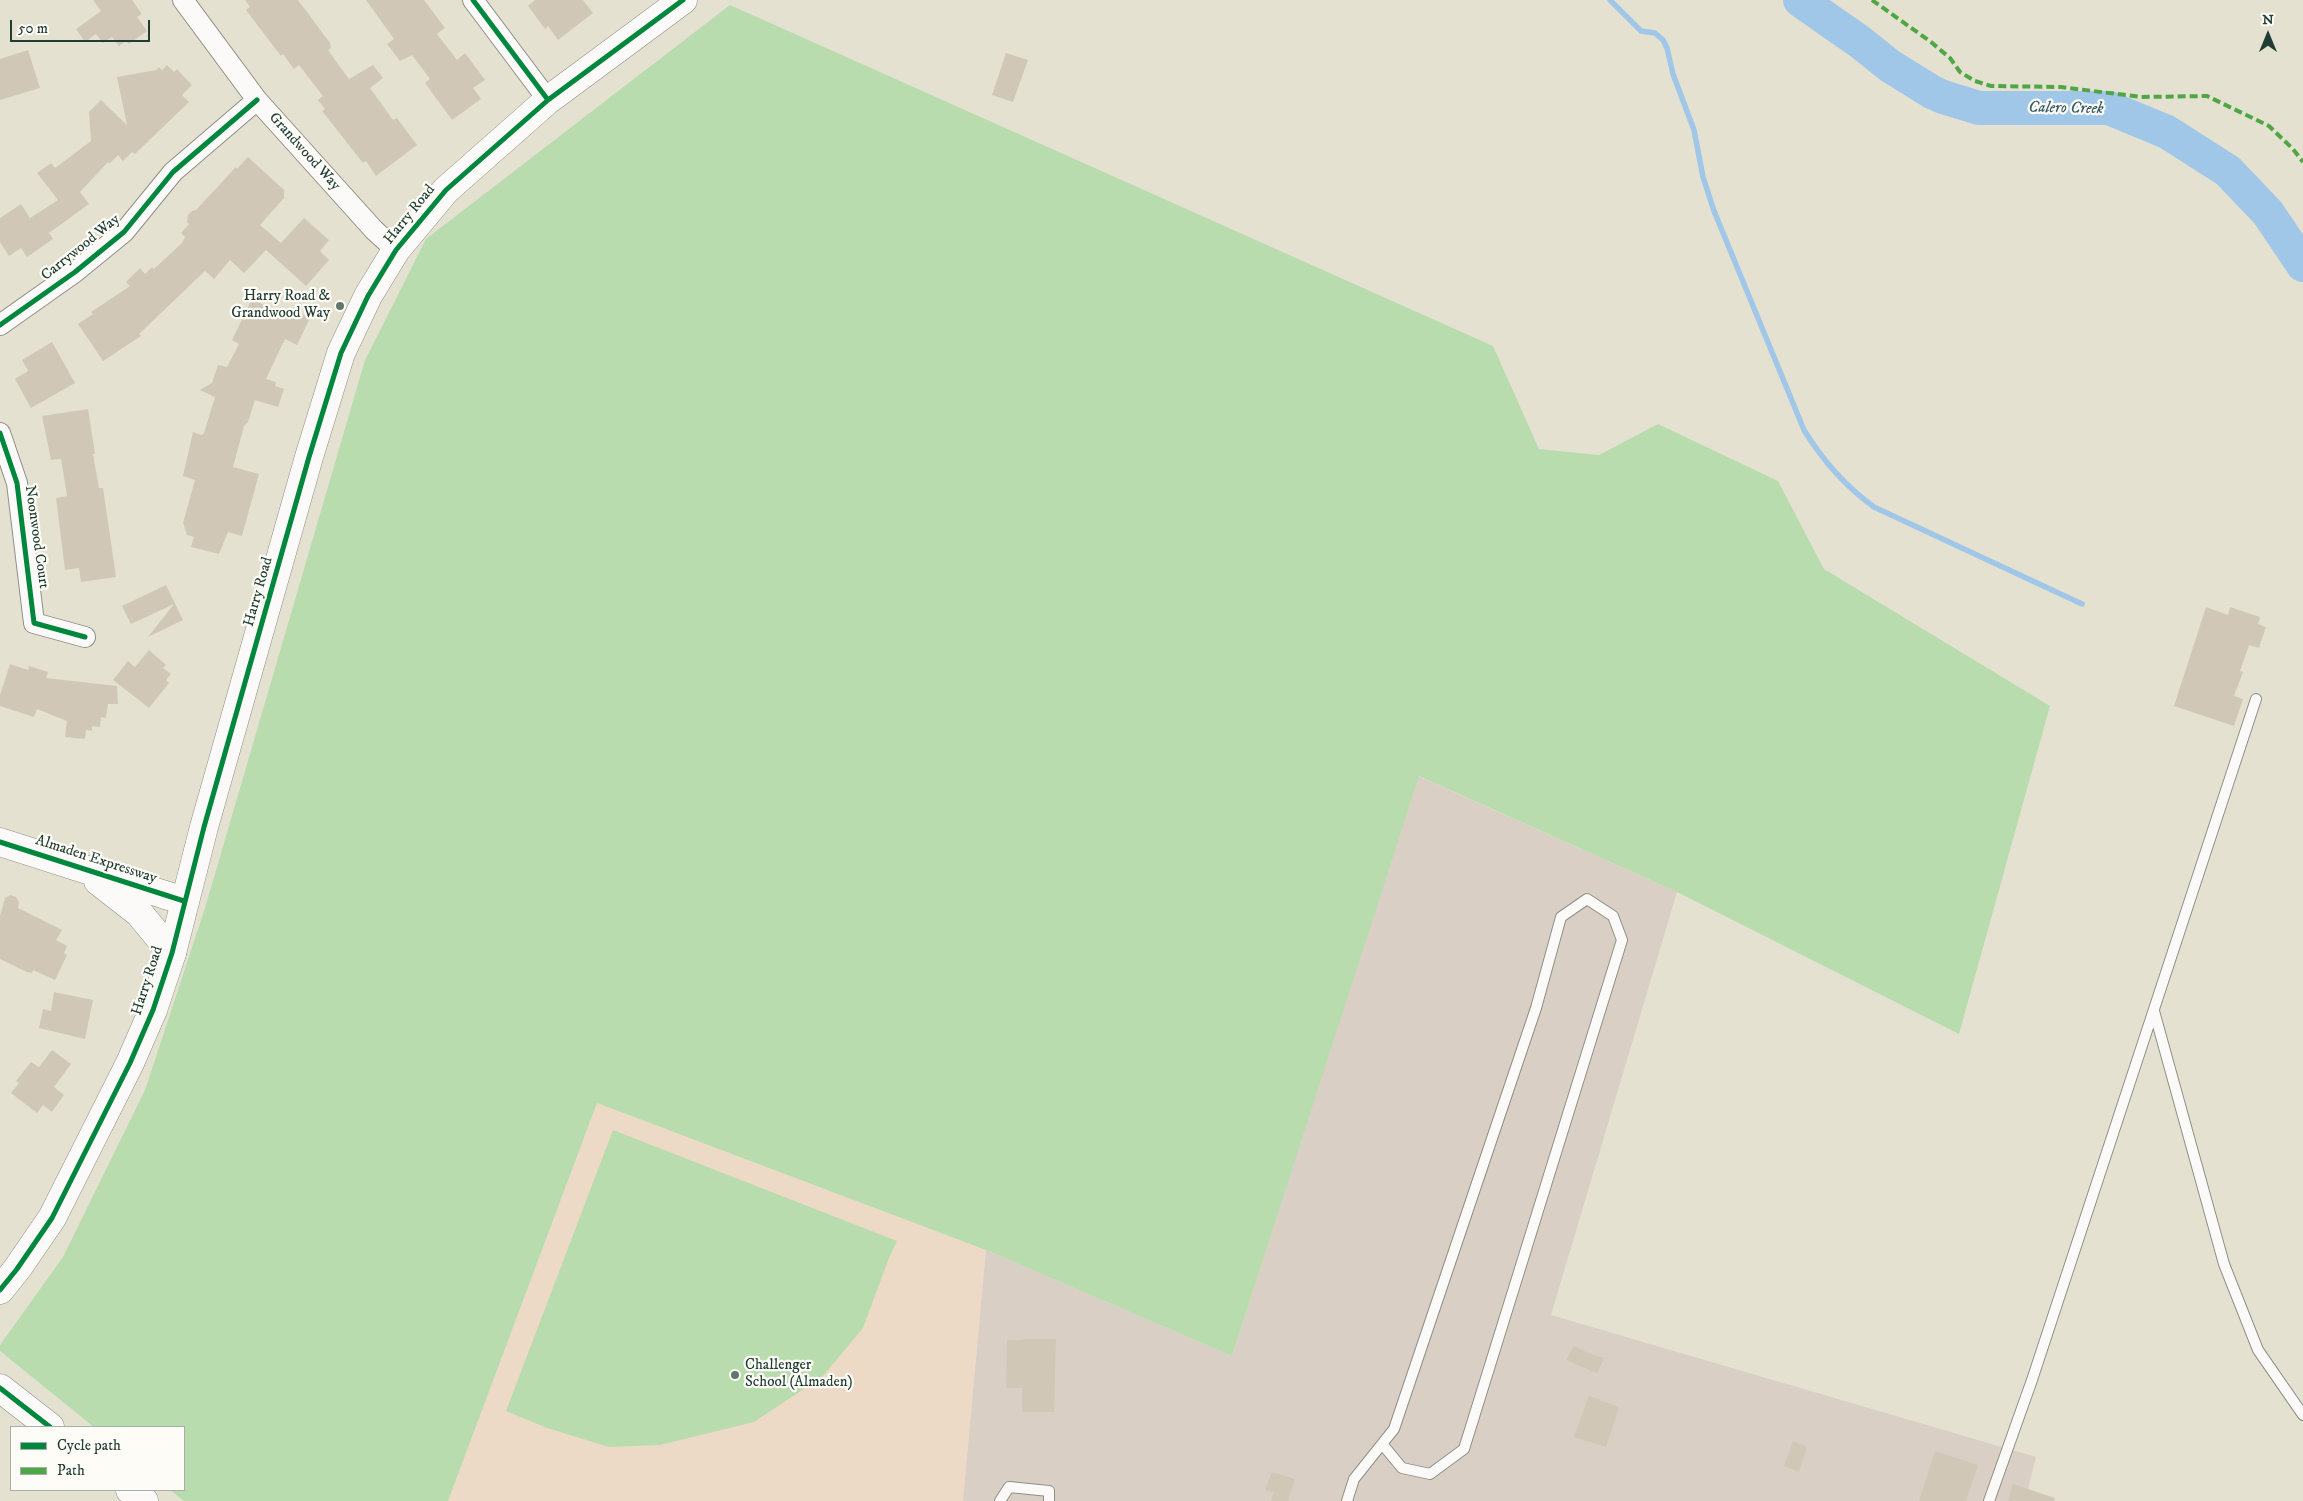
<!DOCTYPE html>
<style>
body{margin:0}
#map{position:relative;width:2303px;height:1501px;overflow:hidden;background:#e5e1d1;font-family:"IM FELL DW Pica",serif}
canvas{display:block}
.legend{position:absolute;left:10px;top:1426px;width:175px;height:65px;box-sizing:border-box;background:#fdfcf7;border:1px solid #a4b0a9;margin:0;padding:6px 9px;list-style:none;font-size:15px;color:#1f3d34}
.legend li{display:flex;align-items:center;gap:10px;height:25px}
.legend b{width:25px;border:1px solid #a4b0a9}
.north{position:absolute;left:2243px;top:10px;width:50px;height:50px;-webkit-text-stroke:4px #fdfcf7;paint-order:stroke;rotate:0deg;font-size:14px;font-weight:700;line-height:20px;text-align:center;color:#1f3d34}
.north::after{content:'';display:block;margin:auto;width:18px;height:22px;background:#1f3d34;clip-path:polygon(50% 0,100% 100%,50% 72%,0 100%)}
.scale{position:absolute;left:10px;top:20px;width:140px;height:22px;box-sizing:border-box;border:2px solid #1f3d34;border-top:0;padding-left:6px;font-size:15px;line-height:18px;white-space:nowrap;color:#1f3d34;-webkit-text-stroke:4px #fdfcf7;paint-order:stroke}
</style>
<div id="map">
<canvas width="2303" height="1501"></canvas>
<ul class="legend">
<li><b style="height:6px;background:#00873e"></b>Cycle path</li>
<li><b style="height:6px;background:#4fa644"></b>Path</li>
</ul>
<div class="north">N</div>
<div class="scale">50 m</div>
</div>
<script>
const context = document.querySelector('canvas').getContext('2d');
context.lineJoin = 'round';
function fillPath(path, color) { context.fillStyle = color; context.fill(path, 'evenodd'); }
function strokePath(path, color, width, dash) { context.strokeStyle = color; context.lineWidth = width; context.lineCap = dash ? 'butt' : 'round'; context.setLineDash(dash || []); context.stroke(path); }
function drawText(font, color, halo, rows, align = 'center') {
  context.font = font + ' "IM FELL DW Pica",serif'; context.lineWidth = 4.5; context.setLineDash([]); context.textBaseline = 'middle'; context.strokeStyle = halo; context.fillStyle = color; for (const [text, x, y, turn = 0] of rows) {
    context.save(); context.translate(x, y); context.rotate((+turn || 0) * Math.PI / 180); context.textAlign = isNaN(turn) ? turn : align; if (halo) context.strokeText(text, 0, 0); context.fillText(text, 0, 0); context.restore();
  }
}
fillPath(new Path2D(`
 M597,1103L986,1250L963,1501H448Z`), '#ecdac7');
fillPath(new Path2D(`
 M1418,776L1677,892L1551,1315L2036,1457L2025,1501H963L986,1250L1232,1356Z`), '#d9cfc4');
fillPath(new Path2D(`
 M730,5L1493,346L1539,449L1599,455L1658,424L1778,481L1824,569L2050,706L1959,1034L1677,892L1419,776L1232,1356L986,1250L597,1103L448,1501H184L170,1490H184V1427H94L0,1351V1345L63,1257L145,1090L205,908L365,360L426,239Z
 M613,1130L897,1241L889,1258L863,1328L822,1377L754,1422L660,1445L609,1447L547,1428L506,1411Z`), '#b9dcae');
strokePath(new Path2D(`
 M1610,0L1641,31L1655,33L1663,40L1667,48L1673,74L1694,130L1703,177L1714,211L1804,430C1823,461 1845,486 1874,507L2082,604`), '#a0c6e8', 5.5);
strokePath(new Path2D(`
 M1800,0L1860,42L1890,66L1932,92L1943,97L1979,108H2109L2167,132L2228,171L2268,213L2303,265`), '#a0c6e8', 34);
fillPath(new Path2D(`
 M93,0H132L142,14L137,17L147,31L129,44L126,41L119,46L112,37L103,43L96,34L85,42L76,29L101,11Z
 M245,0H298L330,43L331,48L328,50L349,79L373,65L383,78L370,88L393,120L397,118L417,145L376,176L366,161L363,163L322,111L325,109L318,100L323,96L299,65L294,69L283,54L281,56L246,10L250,7Z
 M366,0H424L445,28L437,34L457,60L465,53L485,80L473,88L481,99L452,120L425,83L430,79L412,55L400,61L387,44L394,39Z
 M535,0H583L593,13L558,40L548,26L545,29L528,6Z
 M28,50L40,88L0,100V59Z
 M1006,53L1028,60L1013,102L992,95Z
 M167,65L174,72L177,69L192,85L182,95L189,102L135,154L132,152L123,161L118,155L110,163L108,162L80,192L89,204L49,233L53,239L27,257L21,248L9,256L0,242V218L21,204L30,218L58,200L37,173L51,163L55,168L91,141L89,112L101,100L127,125L117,77L156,70L159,67L162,70Z
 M248,157L284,190V198L260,225L281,243L304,218L329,240L320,251L329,260L306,286L266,250L244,273L230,260L214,279L205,271L139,334L141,336L103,361L78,324L93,314L91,312L130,286L126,282L140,268L145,274L152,267L154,269L182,243L185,237L181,233L189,224L187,222L188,215L192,211L196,210L236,167L237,169Z
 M252,299L287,317L291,309L310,318L297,345L285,339L266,379L276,382L275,386L284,389L278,407L255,400L248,422L244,426L233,467L259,474L242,536L228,532L219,554L191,547L194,537L187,535L183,523L195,480L183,476L193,432L202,435L204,433L215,397L200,390L212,383L218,365L227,367L239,344L232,340Z
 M52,342L75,383L31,408L15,379L28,371L22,360Z
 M88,409L95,454H93L99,488H103L116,577L81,582L79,568L65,570L56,498L67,496L61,459L51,460L42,416Z
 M166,585L183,620L148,637L174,604L131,624L122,606Z
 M2206,607L2228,615L2230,607L2260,617L2258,624L2266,627L2259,648L2249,645L2240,671L2243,672L2234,696L2243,699L2234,726L2174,706Z
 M149,650L166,665L163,668L171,674L166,680L169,683L149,708L113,680L128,661L135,667Z
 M10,664L28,670L29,666L48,672L46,678L117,686L118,704H108L106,718L101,717L100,727L92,726V731L86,730L85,739L65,737L67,721L37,709L34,717L0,706V695Z
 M10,895L16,897L19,902L18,908L62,930L56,940L67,946L64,953L67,955L55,980L33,970L32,973L27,972L0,959V916L5,898Z
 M54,992L93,1000L85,1039L39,1028L43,1009L51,1011Z
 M52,1050L71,1064L54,1087L64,1095L52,1112L43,1105L37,1113L11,1093L19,1083L16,1081L31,1062L39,1067Z
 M1023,1339H1056L1054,1412H1022V1388H1006L1007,1340H1023Z
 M1574,1346L1588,1353L1604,1358L1597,1373L1566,1360Z
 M1589,1396L1619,1407L1606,1447L1574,1437Z
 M1793,1441L1807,1447L1799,1472L1784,1466Z
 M1935,1451L1978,1465L1966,1501H1919Z
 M1272,1472L1295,1479L1288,1501H1271L1274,1492L1265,1490Z
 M2013,1484L2055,1498L2054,1501H2008Z`), '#d1c7b6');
const lane = new Path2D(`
 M2154,1011L2224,1264L2258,1350L2303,1415
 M1000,1501L1009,1487L1049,1491V1501
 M1347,1501L1354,1479L1394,1429L1536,1008L1561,917L1587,899L1613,916L1622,940L1464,1449L1430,1474L1402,1468L1383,1445
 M1989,1501L2032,1380L2256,699`);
const street = new Path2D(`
 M183,0L257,100L374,230L396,250
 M473,0L548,100
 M0,325L75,272L124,232L173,172L257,100
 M0,433L17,483L34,623L85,637`);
const secondary = new Path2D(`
 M0,1290L17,1269L52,1218L130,1063L153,1010L172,953L204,827L309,457L341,353L368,296L396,250L446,190L548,100L683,0
 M0,1388L50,1427
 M130,1490L144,1501`);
const primary = new Path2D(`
 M0,842L184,901
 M98,881L139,913L172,953`);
strokePath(lane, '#8e9087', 12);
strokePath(street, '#8e9087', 22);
strokePath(secondary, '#8e9087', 29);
strokePath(primary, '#8e9087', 29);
strokePath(lane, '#fbfaf8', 10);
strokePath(street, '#fbfaf8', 20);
strokePath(secondary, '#fbfaf8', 28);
strokePath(primary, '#fbfaf8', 28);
strokePath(new Path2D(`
 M1872,0L1931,42L1950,58L1960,72L1975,81L1991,86L2061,87L2141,97L2207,96L2269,126L2293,149L2303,162`), '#4fa644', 4, [8, 4]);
strokePath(new Path2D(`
 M473,0L548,100
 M0,325L75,272L124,232L173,172L257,100
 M0,433L17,483L34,623L85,637
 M0,842L184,901
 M0,1290L17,1269L52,1218L130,1063L153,1010L172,953L204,827L309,457L341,353L368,296L396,250L446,190L548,100L683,0
 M0,1388L50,1427`), '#00873e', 5);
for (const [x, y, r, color] of [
 [340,306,5,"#64766b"],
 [735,1375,5,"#64766b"]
]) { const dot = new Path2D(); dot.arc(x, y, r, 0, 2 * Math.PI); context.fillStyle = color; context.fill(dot); strokePath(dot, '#fdfcf7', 2); }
drawText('15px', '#1f3d34', '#fdfcf7', [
 ["Grandwood Way",304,152,48],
 ["Harry Road",410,215,-51],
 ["Carrywood Way",81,248,-39],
 ["Noonwood Court",36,537,82],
 ["Harry Road",259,592,-74],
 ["Almaden Expressway",96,860,18],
 ["Harry Road",148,981,-72]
]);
drawText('15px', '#1f3d34', '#fdfcf7', [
 ["Harry Road &",330,297],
 ["Grandwood Way",330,314],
 ["Challenger",745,1366,"left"],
 ["School (Almaden)",745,1383,"left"]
], 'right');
drawText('italic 16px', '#385c64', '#fdfcf7', [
 ["Calero Creek",2066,109,1]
]);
</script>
